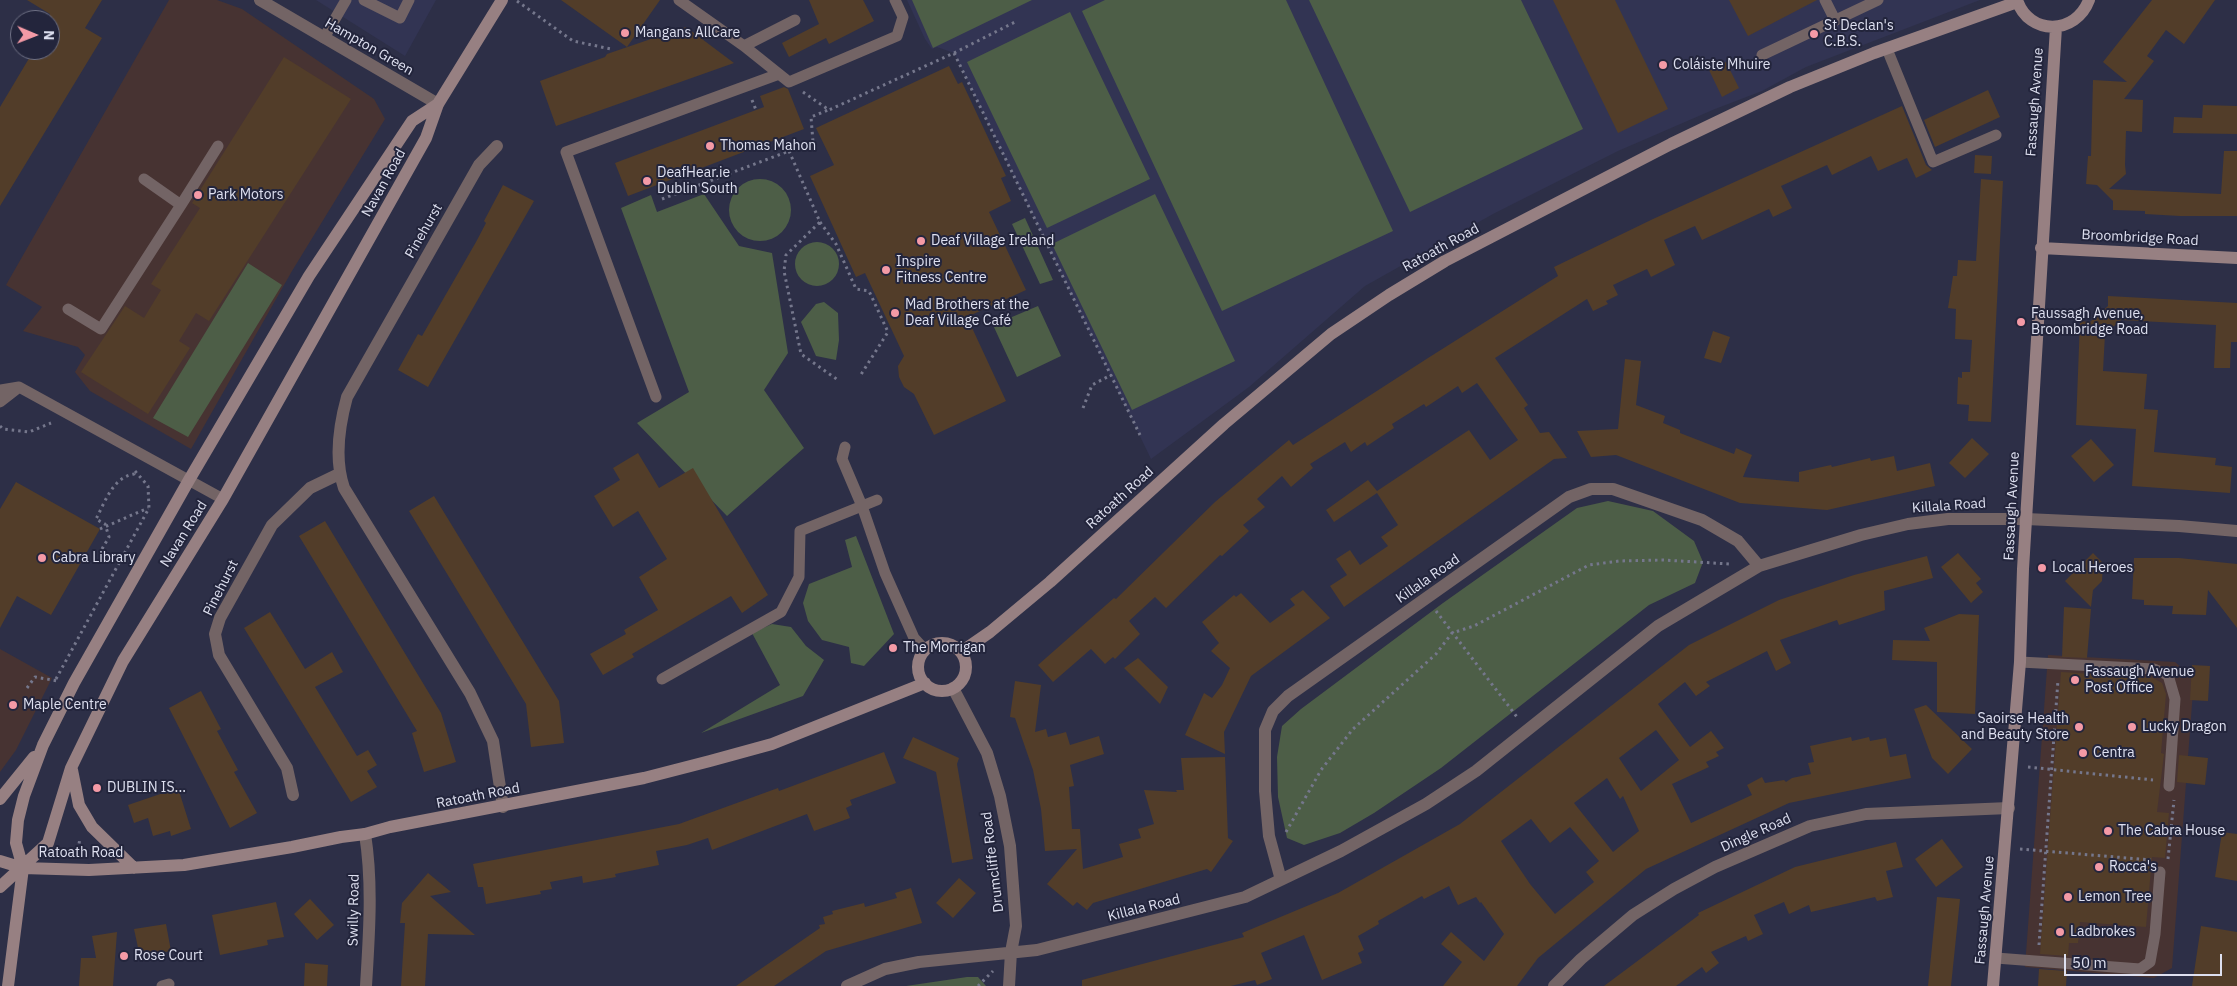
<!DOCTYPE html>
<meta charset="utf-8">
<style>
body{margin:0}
#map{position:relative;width:2237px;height:986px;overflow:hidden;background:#2d2f47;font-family:"IBM Plex Sans",sans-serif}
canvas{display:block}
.north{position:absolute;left:10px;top:10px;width:50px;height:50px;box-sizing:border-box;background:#23253c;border:1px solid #6e7084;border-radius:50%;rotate:91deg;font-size:14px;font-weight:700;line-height:20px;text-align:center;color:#dee0f0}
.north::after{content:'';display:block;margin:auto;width:18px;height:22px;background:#f49aa6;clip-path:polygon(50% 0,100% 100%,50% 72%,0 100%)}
.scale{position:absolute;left:2064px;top:954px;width:158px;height:22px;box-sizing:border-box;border:2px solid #dee0f0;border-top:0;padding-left:6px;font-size:15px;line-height:18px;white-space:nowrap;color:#dee0f0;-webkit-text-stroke:4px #23253c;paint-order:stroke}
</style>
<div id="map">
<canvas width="2237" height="986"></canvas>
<div class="north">N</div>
<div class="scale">50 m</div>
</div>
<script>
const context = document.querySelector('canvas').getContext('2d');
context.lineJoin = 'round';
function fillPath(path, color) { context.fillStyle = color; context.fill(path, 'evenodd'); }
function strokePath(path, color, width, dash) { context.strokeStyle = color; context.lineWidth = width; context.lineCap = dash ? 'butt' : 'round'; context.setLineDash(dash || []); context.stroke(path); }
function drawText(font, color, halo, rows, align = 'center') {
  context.font = font + ' "IBM Plex Sans",sans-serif'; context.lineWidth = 4; context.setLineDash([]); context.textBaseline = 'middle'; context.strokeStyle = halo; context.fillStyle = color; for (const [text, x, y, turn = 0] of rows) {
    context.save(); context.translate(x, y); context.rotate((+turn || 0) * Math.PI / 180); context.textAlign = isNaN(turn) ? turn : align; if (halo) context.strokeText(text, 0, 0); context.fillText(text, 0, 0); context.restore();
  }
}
fillPath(new Path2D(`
 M169,0H217L242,9L374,99L385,119L292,271L191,449L90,391L75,372L85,355L78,347L23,331L42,307L6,285Z
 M0,649L52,678L16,750L0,772Z
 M2048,655L2175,662L2194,678L2172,968L2154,978L2025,967Z`), '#473332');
fillPath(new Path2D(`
 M316,0H436L405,56Z
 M907,0H1980L1806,67L1762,91L1715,109L1618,151L1493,214L1365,286L1249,387L1151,459L954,53L937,47L932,49L925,39Z`), '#323453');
fillPath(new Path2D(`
 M912,0H1032L933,48Z
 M1105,0H1286L1393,231L1222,311L1082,11Z
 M1309,0H1521L1583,129L1410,212Z
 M1070,12L1150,179L1047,228L967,62Z
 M729 210a31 31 0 1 1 62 0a31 31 0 1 1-62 0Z
 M704,194L739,246L772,253L788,353L764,390L804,448L727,516L637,423L689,392L621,208L651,195L657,212Z
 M1155,194L1235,361L1132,410L1052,244Z
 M1025,218L1053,280L1040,284L1012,224Z
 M795 264a22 22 0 1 1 44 0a22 22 0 1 1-44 0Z
 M248,263L282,285L188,437L153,418Z
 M824,302L838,313L839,340L836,360L816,356L801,322L816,304Z
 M1038,306L1061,356L1017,377L993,325Z
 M1608,501L1653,511L1694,541L1703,562L1695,583L1649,605L1441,768L1374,813L1340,833L1304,845L1287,838L1278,797L1277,757L1282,726L1301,709L1443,603L1577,508Z
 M856,536L894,634L864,666L851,663L849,647L822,640L808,621L803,603L809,584L852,567L845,540Z
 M772,624L791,627L806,646L824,660L803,696L701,733L780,685L752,633Z
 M967,977H978L986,986H906Z`), '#4d5e47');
fillPath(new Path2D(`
 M27,0H102L85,28L102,38L0,206V107L34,50H50V14Z
 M561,0H660L627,47Z
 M809,0H863L874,21L829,44L826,38L789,57L782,43L819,24Z
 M1553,0H1615L1668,109L1618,133Z
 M1729,0H1817L1748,36Z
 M2152,0H2215L2184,44L2166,30L2147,56L2154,61L2124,99L2143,100L2142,132L2126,131L2125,165L2126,174L2109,189L2221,194L2224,151H2237V216H2180L2145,214V211L2113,210V201L2097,185L2086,184L2088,156H2091L2093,80L2127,82L2103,62Z
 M686,27L734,63L556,126L540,81L605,57L607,54Z
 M284,57L351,99L209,321L196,313L179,341L190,348L148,414L81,372L125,306L144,318L161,290L151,284L200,208L192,203Z
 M1726,62L1739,88L1722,97L1709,70Z
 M949,66L958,84L962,82L1006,176L1001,178L1011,201L989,212L1026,290L967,317L1006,401L934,435L914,394L904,387L899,377L898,366L904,356L865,273L856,277L810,176L834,165L816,128Z
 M784,87L788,89L804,129L628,196L615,163L764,107L760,96Z
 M1988,90L2000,117L1935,147L1924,120Z
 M2203,105L2237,106V134L2173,133L2174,117L2202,118Z
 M1902,106L1926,165L1932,170L1916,178L1907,158L1878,171L1871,156L1832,175L1827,165L1781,186L1792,208L1773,217L1769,209L1702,240L1695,226L1664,240L1675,265L1651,277L1647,269L1613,285L1618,295L1606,301L1608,304L1593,311L1587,299L1495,358L1528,405L1524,408L1540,433L1549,432L1567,458L1554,459L1344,607L1330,586L1347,575L1336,559L1350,550L1360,565L1388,546L1381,537L1398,525L1377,493L1334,522L1326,510L1368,480L1377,491L1469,430L1490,460L1518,440L1477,383L1462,393L1458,386L1426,407L1424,404L1392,424L1394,428L1367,446L1365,442L1351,452L1345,442L1310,464L1313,468L1291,487L1282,476L1257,499L1265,507L1243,525L1249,531L1222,556L1220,555L1166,608L1155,597L1129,621L1140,634L1115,659L1113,657L1105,664L1091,649L1053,682L1038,665L1114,598L1116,599L1215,502L1289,440L1293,445L1428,358L1558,276L1554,267L1653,219Z
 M1975,155L1992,156L1991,174L1974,173Z
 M1981,179L2003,181L1991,422L1968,421L1969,405L1957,404L1958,377L1962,378V372H1970L1972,340L1955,339L1956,309L1948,308L1953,276H1957L1958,260L1976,261Z
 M503,185L534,201L428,387L398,370L418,334L422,336L476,242L486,223L484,221Z
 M2108,296L2237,303V342H2231L2230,368H2214L2216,325L2121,320L2105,334L2103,371L2147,374L2144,409L2158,410L2154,452L2216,458L2215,465L2232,467L2230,493L2132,486L2136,429L2076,425L2080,321L2090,322L2108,306Z
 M1713,331L1730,337L1721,363L1704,358Z
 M1625,359L1641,361L1636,405L1665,416L1663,423L1680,430V433L1734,454L1736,448L1752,455L1743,477L1799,482V472L1831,465L1832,467L1870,458L1871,461L1894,456L1897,471L1930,463L1935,486L1827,510L1740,503L1616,455L1591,457L1577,431L1618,429Z
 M1972,438L1989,454L1965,478L1949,463Z
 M2091,439L2114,465L2094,482L2071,456Z
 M638,453L659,488L693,468L768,595L742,613L731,596L632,654L634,657L603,675L590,654L626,634L624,630L658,610L639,577L667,559L638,511L613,527L594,496L620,480L613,468Z
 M16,482L100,529L51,615L17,596L0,628V509Z
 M434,496L559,701L564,743L531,747L526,704L409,511Z
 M325,521L441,713L456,762L424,772L412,733L417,731L299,536Z
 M1958,553L1981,579L1976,583L1983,592L1971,603L1941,567Z
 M2093,553L2103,563L2102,581L2093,590L2091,607L2065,581Z
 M1927,556L1933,578L1884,591L1885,610L1839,625L1837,620L1780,640L1791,663L1776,671L1767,651L1706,682L1710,686L1696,696L1685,682L1658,704L1690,747L1711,731L1724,748L1716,752L1719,756L1706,762L1709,767L1672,784L1691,823L1752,795L1747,785L1762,777L1765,783L1784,780L1786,782L1792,778L1811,774L1808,763L1814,762L1810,746L1851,737L1852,741L1869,737L1870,741L1886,738L1890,757L1906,754L1911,778L1789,803L1646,869L1538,958L1517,986H1443L1462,962L1441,944L1451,932L1484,961L1504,934L1481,902L1480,903L1476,897L1458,905L1449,886L1424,899L1422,896L1378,921L1379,924L1358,936L1364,950L1358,953L1362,963L1322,980L1304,935L1261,953L1272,979L1257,985L1255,980L1231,986H1082V980L1244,937L1242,933L1338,893L1460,824L1689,645L1779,600L1854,575ZM1656,730L1679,760L1641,791L1619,758ZM1607,778L1620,799L1623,796L1639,831L1613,852L1574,803ZM1531,819L1550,843L1570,827L1599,861L1586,872L1594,882L1555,914L1530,884L1501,841Z
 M2134,558H2179L2237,564V628L2208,590L2206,615L2172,614L2173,606L2144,605V600L2132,599Z
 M1303,590L1330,618L1251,676L1224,732L1225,754L1185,735L1204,693L1212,698L1222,685L1230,668L1211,651L1219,643L1202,622L1234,595L1236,597L1241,593L1270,623L1295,605L1290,599Z
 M2064,607L2091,609L2087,658L2062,657Z
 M270,612L305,669L332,652L343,672L315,687L357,756L368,750L377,765L367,771L377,787L351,802L244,628Z
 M1959,614L1979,615L1975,714L1937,712V662L1892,660L1893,640L1930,641L1924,628Z
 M1138,658L1168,687L1160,704L1124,668Z
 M2192,665L2210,666L2208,701L2190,700Z
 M2061,672L2153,678L2162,683L2166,694L2161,753L2164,754L2157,812L2169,813L2165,858L2152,857L2146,927L2080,922L2078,943H2069L2068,956L2040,954Z
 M1015,681L1041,685L1035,732L1046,729L1048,737L1066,732L1070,745L1099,736L1104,754L1070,765L1074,786L1069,787L1072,829H1080L1083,869L1123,857L1119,844L1141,838L1138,829L1154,824L1144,790L1177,792L1176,790H1184L1181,758L1225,757L1228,838L1233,841L1211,872L1207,869L1093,903L1087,910L1077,902L1073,906L1047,884L1077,849L1045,851L1041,809L1033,770L1015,718L1010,717Z
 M201,691L221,729L217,731L238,770L234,772L257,813L230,828L169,708Z
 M1926,705L1972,749L1948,774L1932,758L1914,709Z
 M913,737L959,758L957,764L973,859L952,863L936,772L903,758Z
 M884,752L896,783L850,800L852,805L846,808L850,818L814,831L807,814L712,850L708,838L687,845L656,851L659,865L615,874L616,877L583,883L582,876L550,882L552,889L540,891L541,894L486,904L483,887H478L473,864L679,824L778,788L779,791Z
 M2179,755L2208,758L2205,785L2177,782Z
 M178,788L191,829L171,836L170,831L153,836L148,818L134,823L128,805Z
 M2222,832L2237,834V881L2215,877Z
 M1942,839L1963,867L1936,887L1915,859Z
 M1896,842L1903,867L1886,871L1893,897L1877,901L1875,897L1811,912L1809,905L1789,914L1784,902L1754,915L1763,934L1748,941L1746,936L1711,952L1719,963L1706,973L1702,967L1676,986H1604L1699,915L1698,913L1795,867Z
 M428,873L451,892L430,896L475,935L428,934L425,986H401L405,923H400L402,903Z
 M959,878L976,893L953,918L936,903Z
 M911,888L922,923L826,951L774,986H736L820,928L819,925L825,924L823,917L833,914L832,911L864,903L865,907L897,898L895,893Z
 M1937,897L1960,899L1951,986H1928Z
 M310,899L334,925L317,940L294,914Z
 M276,902L284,937L267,940L268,945L220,955L212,915Z
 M166,924L171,951L140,957L134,929Z
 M2201,926L2237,932V986H2192Z
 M117,932L113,986H79L81,958H96L92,936Z
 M305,963L328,965L327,986H304Z
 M2039,969L2067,971L2066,986H2038Z`), '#523d29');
strokePath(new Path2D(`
 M517,1L573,41L611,49
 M954,53L1140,435
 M803,92L829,110L954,53L1015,22
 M752,100L756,110
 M789,151L820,222L786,255L784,271L801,354L838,380
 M662,199L813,142L811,117L828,110
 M820,222L836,244L856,289L869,291L888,332L860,376
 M1083,408L1092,385L1111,375
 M0,426L3,429L29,432L51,423
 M100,529L148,508
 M102,549L109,537L105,524L96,519C105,502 113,477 134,474L136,471
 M1436,611L1517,717
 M56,679L149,508L148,486L135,471
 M27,688L35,677L58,681
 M2028,767L2153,780
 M1286,832L1321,770L1353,729L1436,654L1452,633L1474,626L1589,565L1619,561L1663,560L1730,564
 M2020,849L2151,860
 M78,850L80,838
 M2168,859L2174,800
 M2039,945L2058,680
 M978,986L993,971`), '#75778c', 3, [2.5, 4]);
strokePath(new Path2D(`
 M364,0L400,18L409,0
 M1825,0L1835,20
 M324,38L346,0
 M744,46L795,20
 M1887,49L1933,162L1996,135
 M1762,55L1878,0
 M779,74L789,82L897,36L903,17L895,0
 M181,205L218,146
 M68,309L101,329L181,205L144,179
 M0,390L19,387L223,499
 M656,397L566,152L779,74L744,46L679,0
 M0,402L18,388
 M845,447L842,459L862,506L885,573L914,638L925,650
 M2020,662L2154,669L2168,675L2175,699L2169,786
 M662,679L781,612L799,577L800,531L877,500
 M1996,958L2140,969L2150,962L2155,934L2160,872
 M162,986L169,984`), '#736465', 11);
strokePath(new Path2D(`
 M260,0L438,104
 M497,146L479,165L347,397C339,426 334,459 344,488L470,693L493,741L503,807
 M953,688L987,753L1000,796L1010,846L1016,926L1011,952L1009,986
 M293,795L287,768L219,655L215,634L220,618L272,525L310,488L339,474
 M365,834C373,884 369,936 366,986
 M1281,880L1269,836L1265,791V730L1273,711L1288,696L1569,497L1591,489H1613L1702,520L1738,541L1759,566
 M847,986L885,969L919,962L1037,950L1245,897L1341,851L1426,804L1476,771L1658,626L1759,566L1861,535L1908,524L1948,519H2026L2179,526L2237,531
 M1554,986L1581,959L1633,915L1674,889L1715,867L1810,826L1866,814L2009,808`), '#736465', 12);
strokePath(new Path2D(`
 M2017,0C2029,36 2076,35 2089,0
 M2041,248L2237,258
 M918 667a24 24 0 1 1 48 0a24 24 0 1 1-48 0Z
 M961,652L990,632L1050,582L1224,424L1331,334L1389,295L1445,261L1555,204L1671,144L1790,87L1874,53L2017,2
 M72,770L79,805L92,827L134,868
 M0,799L34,757
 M0,861L23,868L89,870L184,865L292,847L341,837L365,834L390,827L644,778L710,761L772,744L925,683
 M0,887L48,843L71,768L123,661L223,499L426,138L438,104L502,0
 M8,986L23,868L16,843L18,820L24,796L43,745L74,683L189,480L309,276L412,121L438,104
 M1993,986L2020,662L2023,569L2056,27`), '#978082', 12);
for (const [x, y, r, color] of [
 [625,33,5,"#f49aa6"],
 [1814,34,5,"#f49aa6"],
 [1663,65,5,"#f49aa6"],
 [710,146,5,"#f49aa6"],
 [647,181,5,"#f49aa6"],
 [198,195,5,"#f49aa6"],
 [921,241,5,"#f49aa6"],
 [886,270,5,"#f49aa6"],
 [895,313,5,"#f49aa6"],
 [2021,322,5,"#f49aa6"],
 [42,558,5,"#f49aa6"],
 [2042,568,5,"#f49aa6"],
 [893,648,5,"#f49aa6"],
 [2075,680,5,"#f49aa6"],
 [13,705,5,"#f49aa6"],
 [2079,727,5,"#f49aa6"],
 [2132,727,5,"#f49aa6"],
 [2083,753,5,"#f49aa6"],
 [97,788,5,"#f49aa6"],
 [2108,831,5,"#f49aa6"],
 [2099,867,5,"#f49aa6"],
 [2068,897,5,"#f49aa6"],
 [2060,932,5,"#f49aa6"],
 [124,956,5,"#f49aa6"]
]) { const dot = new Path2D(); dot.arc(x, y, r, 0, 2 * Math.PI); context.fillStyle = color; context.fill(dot); strokePath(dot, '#23253c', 2); }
drawText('14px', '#dee0f0', '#23253c', [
 ["St Declan's",1824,26],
 ["C.B.S.",1824,42],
 ["Mangans AllCare",635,33],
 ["Coláiste Mhuire",1673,65],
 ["Thomas Mahon",720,146],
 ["DeafHear.ie",657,173],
 ["Dublin South",657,189],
 ["Park Motors",208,195],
 ["Deaf Village Ireland",931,241],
 ["Inspire",896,262],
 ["Fitness Centre",896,278],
 ["Mad Brothers at the",905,305],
 ["Deaf Village Café",905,321],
 ["Faussagh Avenue,",2031,314],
 ["Broombridge Road",2031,330],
 ["Cabra Library",52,558],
 ["Local Heroes",2052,568],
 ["The Morrigan",903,648],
 ["Fassaugh Avenue",2085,672],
 ["Post Office",2085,688],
 ["Maple Centre",23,705],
 ["Saoirse Health",2069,719,"right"],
 ["and Beauty Store",2069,735,"right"],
 ["Lucky Dragon",2142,727],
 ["Centra",2093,753],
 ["DUBLIN IS...",107,788],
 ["The Cabra House",2118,831],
 ["Rocca's",2109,867],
 ["Lemon Tree",2078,897],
 ["Ladbrokes",2070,932],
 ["Rose Court",134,956]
], 'left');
drawText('14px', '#dee0f0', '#23253c', [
 ["Hampton Green",369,47,30],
 ["Fassaugh Avenue",2035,102,-86],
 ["Navan Road",384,183,-61],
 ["Pinehurst",424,231,-60],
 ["Broombridge Road",2140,238,3],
 ["Ratoath Road",1441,248,-29],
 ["Ratoath Road",1120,498,-42],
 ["Killala Road",1949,506,-4],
 ["Fassaugh Avenue",2012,506,-87],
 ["Navan Road",184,534,-58],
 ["Killala Road",1428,579,-35],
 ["Pinehurst",221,588,-63],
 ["Ratoath Road",478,796,-11],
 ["Dingle Road",1756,833,-24],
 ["Ratoath Road",81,853],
 ["Drumcliffe Road",993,862,-97],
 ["Killala Road",1144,908,-14],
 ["Swilly Road",354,910,-89],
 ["Fassaugh Avenue",1985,910,-85]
]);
</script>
